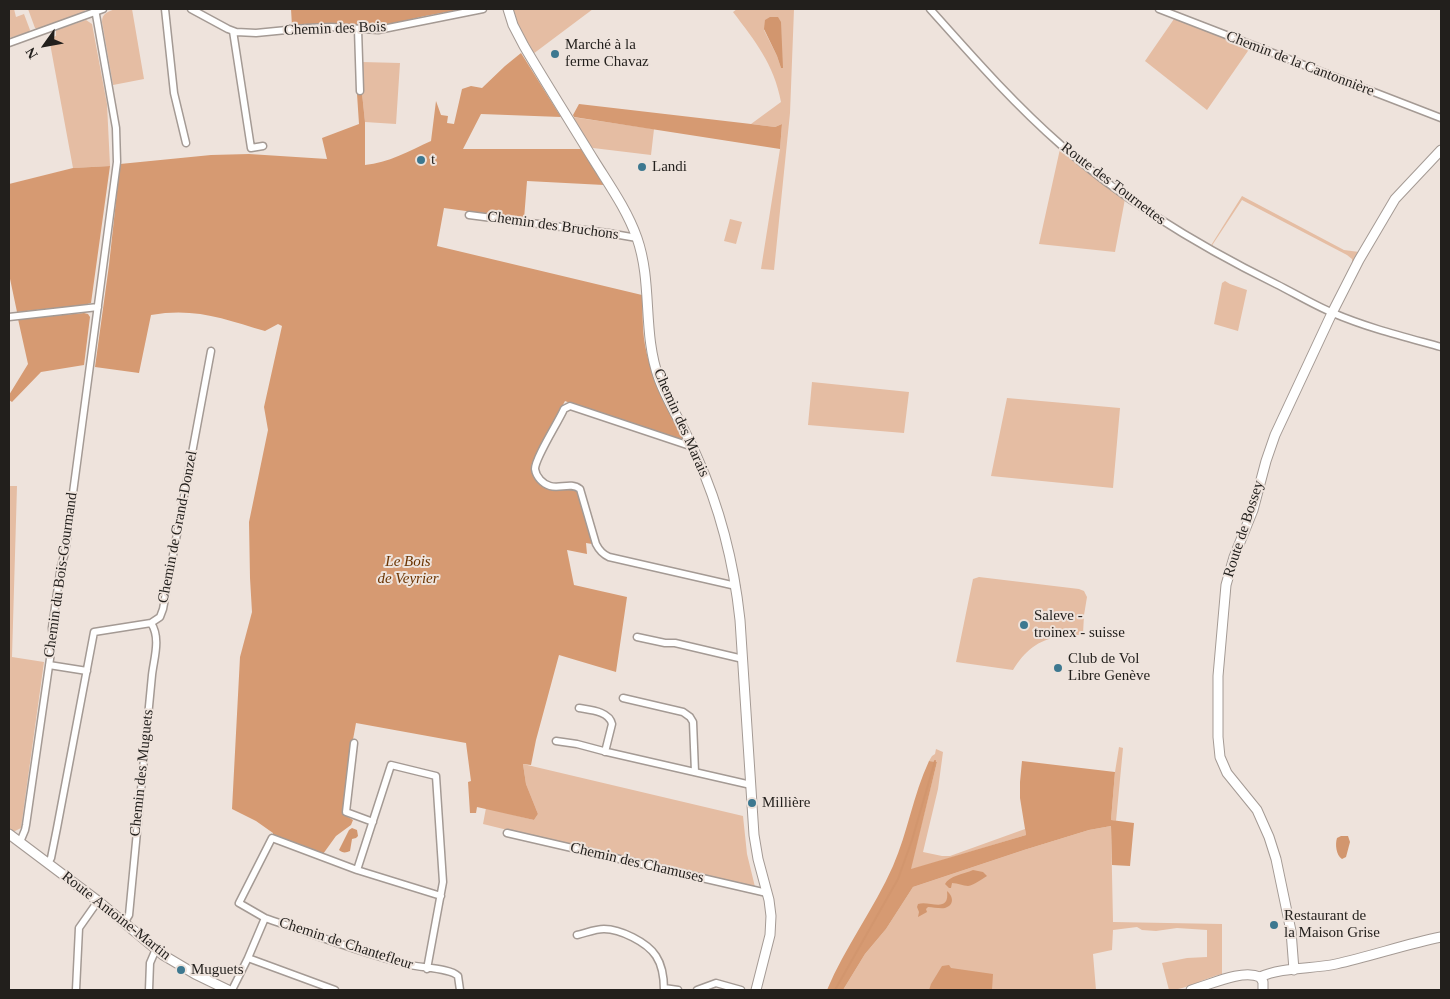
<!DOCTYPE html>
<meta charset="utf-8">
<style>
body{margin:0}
#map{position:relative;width:1450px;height:999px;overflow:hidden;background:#eee3dc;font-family:Georgia,serif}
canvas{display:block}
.frame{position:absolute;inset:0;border:10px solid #221f1c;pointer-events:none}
.north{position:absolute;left:20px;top:20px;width:50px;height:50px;-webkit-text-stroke:4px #eee3dc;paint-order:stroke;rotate:238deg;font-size:14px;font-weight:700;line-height:20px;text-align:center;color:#221f1c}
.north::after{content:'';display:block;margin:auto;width:18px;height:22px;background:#221f1c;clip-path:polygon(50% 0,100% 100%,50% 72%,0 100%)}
</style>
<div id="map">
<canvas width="1450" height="999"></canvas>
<div class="frame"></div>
<div class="north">N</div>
</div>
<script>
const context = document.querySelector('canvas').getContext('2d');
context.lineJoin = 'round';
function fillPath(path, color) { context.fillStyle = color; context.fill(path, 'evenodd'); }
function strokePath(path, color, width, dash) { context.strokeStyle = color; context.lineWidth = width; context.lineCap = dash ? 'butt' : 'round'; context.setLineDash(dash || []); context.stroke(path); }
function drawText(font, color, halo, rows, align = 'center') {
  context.font = font + ' Georgia,serif'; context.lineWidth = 4; context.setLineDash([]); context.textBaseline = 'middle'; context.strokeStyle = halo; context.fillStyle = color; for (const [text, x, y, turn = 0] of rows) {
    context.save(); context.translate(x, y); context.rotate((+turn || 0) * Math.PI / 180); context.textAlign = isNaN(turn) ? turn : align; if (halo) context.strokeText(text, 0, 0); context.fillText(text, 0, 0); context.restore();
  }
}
fillPath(new Path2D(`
 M9,9H14L16,17L24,14L30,30L29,32L9,38Z
 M28,9H87L82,13L37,29L35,28Z
 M115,9H132L144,79L113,85L102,22C102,13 108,12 115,9Z
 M512,9H593L533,54L514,17Z
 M737,9H794L790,113L774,270L761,269L780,149L782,124L775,127L751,124L781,102C774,64 755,41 733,12ZM781,22V68L777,56L764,30Z
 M1174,19L1250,48L1207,110L1145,61Z
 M86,20L92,24L107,104L110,166L73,168L49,38L56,36V30Z
 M362,62L400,63L396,124L365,122L362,93Z
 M572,117L654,129L651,155L593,148L587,143Z
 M1060,149L1072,160L1125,199L1115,252L1039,244Z
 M1242,196L1344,250L1359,252L1352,265V259L1347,255L1242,200L1211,247H1210Z
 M730,219L742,222L736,244L724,241Z
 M1225,281L1230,284L1247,290L1238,331L1214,324L1222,283Z
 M812,382L909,392L904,433L808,425Z
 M1007,398L1120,408L1113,488L991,476Z
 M9,486H17L12,657L44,662L21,828L13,832L9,829Z
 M979,577L1079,589L1084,591L1087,597L1084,615L1083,634C1075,636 1068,636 1060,637C1038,639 1024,652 1013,670L956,662L973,579Z
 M1119,747L1123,748L1116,821L1111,820L1115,772Z
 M936,749L943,752L938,789L923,852L942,856H950L1025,829L1026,835L910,870L937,762L929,761L932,756L935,754Z
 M523,764L743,816L747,854L756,891L483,824L486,808L534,820L538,814L526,784Z
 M1111,826L1113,922L1222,924V974C1204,978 1187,990 1169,990L1162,963L1187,958L1207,957V930L1177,928L1156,931L1142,930L1137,927L1113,930L1112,950L1093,954L1096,990H843L865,954L886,929L913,887L1024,850L1089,830Z`), '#e5bda3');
fillPath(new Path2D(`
 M291,9H464L425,16L387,25L375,26L332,24L292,26Z
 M521,53L561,117L481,114L463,149H581L604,185L527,181L524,219L444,208L437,246L642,295C643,311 642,328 645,345C651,379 669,409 685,440L677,441L612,419L565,401L531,466C530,476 542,487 552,490C558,491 567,489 574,489L579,493L592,544L586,543L587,554L567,550L574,585L627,597L616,672L559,655L536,740L531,765L523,764L526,784L538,814L534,820L477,807L476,813H470L468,782L471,781L466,743L356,723L348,767L343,814L353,820L351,825L336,836L323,854L273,836V833L256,821L232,809L240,657L252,612L250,578L249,522L268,430L264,407L282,326L278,324L265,331C225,319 194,307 151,315L139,373L95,367L109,265L120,164L211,155L249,154L327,159L322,138L359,124L357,94L362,93L365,122V165C388,163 409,151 431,141L436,101L441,115L448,116L447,123L454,124L462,89L471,86L482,88L505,66Z
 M579,104L751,124L775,127L782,124L780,149L574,117L573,115Z
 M110,166L91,303L84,305L17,312L9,274V184L73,168Z
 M84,313L88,314L90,317L84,365L41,372L12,402L9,400V395L28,364L18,319Z
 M929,761L937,762L911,869L1026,835L1020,798V782L1022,761L1115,772L1111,820L1134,823L1130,866L1112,865L1111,826L1089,830L1024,850L913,887L886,929L865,954L843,990H827C845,947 874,909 893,866C908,832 913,795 929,761Z
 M949,965L951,968L993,974L992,990H929L931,984L942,966Z`), '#d69a72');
fillPath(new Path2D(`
 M770,17H778L781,22L783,68H781L777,56L764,29L765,20Z
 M352,828L357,830L358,836L356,838L352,839L350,851C346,853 342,853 339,850L349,830Z
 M1341,836H1348L1350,842L1346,857L1342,859C1336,855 1335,844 1337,838Z
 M973,870L983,872L987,876C982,879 974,885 968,886C963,886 958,883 952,883L951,888H949L945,884C949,876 964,874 973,870Z
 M947,891C953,896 955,905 945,908C940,909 933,907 928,907L926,909L927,912L918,917L919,912L917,907L918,904C929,900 950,914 947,891Z`), '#d2966e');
strokePath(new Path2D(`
 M835,990L898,879L912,840L935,761`), '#d2966e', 2);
const street = new Path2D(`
 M165,9L174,93L186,143
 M191,9L228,29L236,32L256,33L307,28L331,27L378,30L483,9
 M930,9C972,56 1013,103 1061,145C1125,202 1199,246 1276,284C1294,293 1314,305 1333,313C1368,328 1405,337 1441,347
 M1159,9L1441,118
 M358,29L360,91
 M233,31L251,148L263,146
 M9,43L103,9
 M469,215L608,233L637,238
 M9,317L98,307
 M693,447L570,406L564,409C559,421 535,458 535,469C536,477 543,484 550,486C560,489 571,482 580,489L596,544C599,550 602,554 609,557L736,586
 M637,637L665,643H675L743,659
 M49,665L87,671
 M623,698L683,712L690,717L693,722L695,772
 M579,708C590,710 609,711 612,724L605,752
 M556,741L577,744L607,752L751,785
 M354,743L346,812L373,822
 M507,833L767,893
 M20,842L25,830L26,825L53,638L52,628L61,566L65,553L117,162L116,128L95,9
 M48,863L51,858L57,828L94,632L151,623L160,617L163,609L211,351
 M357,870L391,765L436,776L443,882L427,969
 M265,918L239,903L272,838L357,870L441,896
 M124,923L129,915L152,675C154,658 161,638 151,623
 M577,935C586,933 595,929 604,929C620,929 647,942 656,956C662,965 664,979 664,990
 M248,958L265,918C313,934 361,953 410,965C422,968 450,968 458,976L460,990
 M664,988L678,990
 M76,990L79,928L98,901
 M149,990L150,963L156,949
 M232,990L248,958L335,990
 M697,990L716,983L741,990`);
const secondary = new Path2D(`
 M508,9L513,25L524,46C547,85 571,123 595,162C610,186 627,210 637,238C653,284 642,332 659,379C669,406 686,430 697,457C720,508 734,564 740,620L754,835L758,859L769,900L771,916L770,935L756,990
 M9,834L98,901L163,955L195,974L228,990
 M1294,970L1291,931L1276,859L1269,837L1257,810L1227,773L1220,757L1218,737V676L1226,585L1234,557L1253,510L1266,461L1275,435L1332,313L1359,260L1395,199L1441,150
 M1260,977C1281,967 1313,969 1336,964C1372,956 1406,944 1441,937
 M1260,977L1263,982V990
 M1191,990C1210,985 1241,969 1260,977`);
strokePath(street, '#a49a94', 9);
strokePath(secondary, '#a49a94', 11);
strokePath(street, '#fff', 6);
strokePath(secondary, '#fff', 9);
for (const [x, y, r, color] of [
 [555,54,5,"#3d7890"],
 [421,160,5,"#3d7890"],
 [642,167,5,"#3d7890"],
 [1024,625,5,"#3d7890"],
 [1058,668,5,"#3d7890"],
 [752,803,5,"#3d7890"],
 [1274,925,5,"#3d7890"],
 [181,970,5,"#3d7890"]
]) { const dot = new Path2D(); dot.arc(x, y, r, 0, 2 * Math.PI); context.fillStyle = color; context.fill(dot); strokePath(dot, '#eee3dc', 2); }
drawText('15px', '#221f1c', '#eee3dc', [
 ["Chemin des Bois",335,29,-2],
 ["Chemin de la Cantonnière",1300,64,21],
 ["Route des Tournettes",1113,184,37],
 ["Chemin des Bruchons",553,226,8],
 ["Chemin des Marais",681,423,66],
 ["Chemin de Grand-Donzel",178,527,-79],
 ["Route de Bossey",1244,529,-72],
 ["Chemin du Bois-Gourmand",61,575,-82],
 ["Chemin des Muguets",142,773,-84],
 ["Chemin des Chamuses",637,863,13],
 ["Route Antoine-Martin",116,916,38],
 ["Chemin de Chantefleur",346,944,18]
]);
drawText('15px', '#221f1c', '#eee3dc', [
 ["Marché à la",565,45],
 ["ferme Chavaz",565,62],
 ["t",431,160],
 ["Landi",652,167],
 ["Saleve -",1034,616],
 ["troinex - suisse",1034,633],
 ["Club de Vol",1068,659],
 ["Libre Genève",1068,676],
 ["Millière",762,803],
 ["Restaurant de",1284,916],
 ["la Maison Grise",1284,933],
 ["Muguets",191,970]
], 'left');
drawText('italic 15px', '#6a3300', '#eee3dc', [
 ["Le Bois",408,562],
 ["de Veyrier",408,579]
]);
</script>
